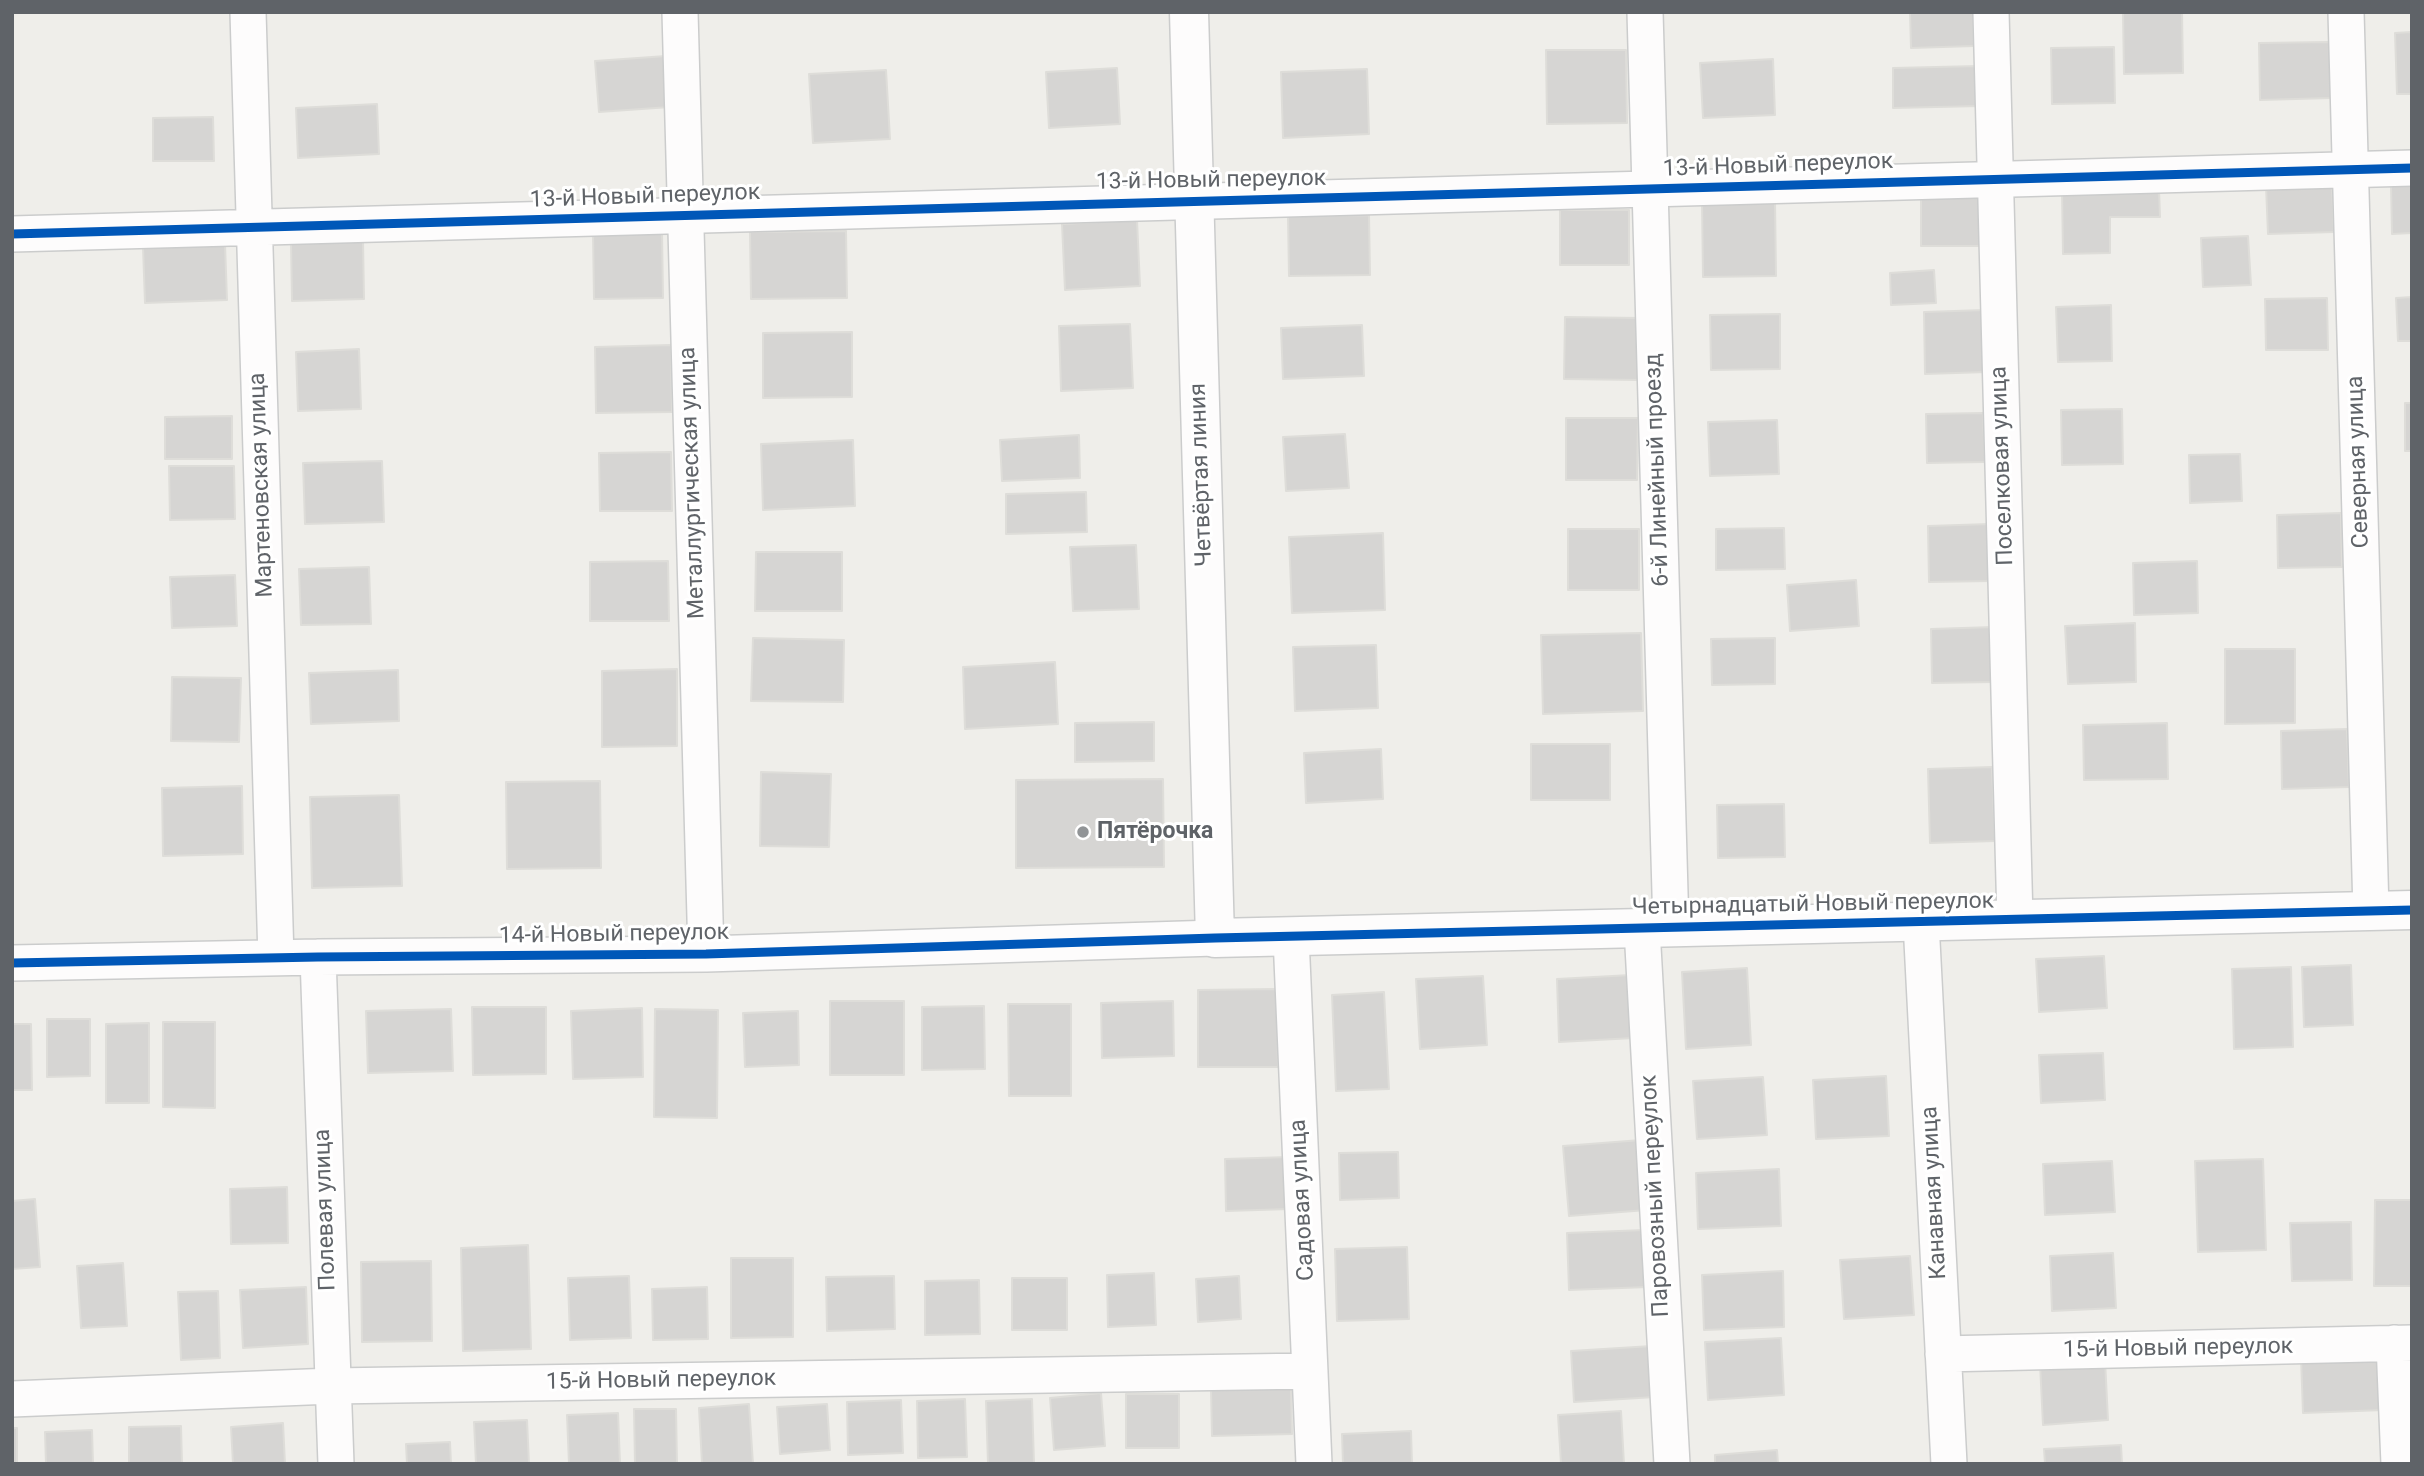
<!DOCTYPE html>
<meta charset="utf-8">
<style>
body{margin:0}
#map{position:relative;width:2424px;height:1476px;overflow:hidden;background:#efeeea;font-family:Roboto,sans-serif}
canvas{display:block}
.frame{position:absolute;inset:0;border:14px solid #5f6368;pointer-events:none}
</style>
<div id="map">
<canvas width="2424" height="1476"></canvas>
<div class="frame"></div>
</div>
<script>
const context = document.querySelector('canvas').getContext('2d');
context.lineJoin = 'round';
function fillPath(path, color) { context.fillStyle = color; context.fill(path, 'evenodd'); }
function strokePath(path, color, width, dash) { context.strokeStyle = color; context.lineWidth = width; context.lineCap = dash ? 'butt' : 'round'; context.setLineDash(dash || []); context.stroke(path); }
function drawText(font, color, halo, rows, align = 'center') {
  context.font = font + ' Roboto,sans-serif'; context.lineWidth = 6; context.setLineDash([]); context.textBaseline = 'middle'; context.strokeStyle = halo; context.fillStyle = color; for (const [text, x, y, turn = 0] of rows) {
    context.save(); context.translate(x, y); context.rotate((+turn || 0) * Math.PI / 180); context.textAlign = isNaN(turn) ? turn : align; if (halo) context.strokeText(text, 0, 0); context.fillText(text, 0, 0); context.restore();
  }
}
const building = new Path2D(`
 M1910,12H1973L1974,46L1911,48Z
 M2123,12H2182L2183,73L2124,74Z
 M2412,32V94H2397L2395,33Z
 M2330,42L2331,98L2260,100L2259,43Z
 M2114,47L2115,103L2052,104L2051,48Z
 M1546,50H1626L1627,123L1547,124Z
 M666,56L670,107L599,112L595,61Z
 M1773,59L1775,115L1703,118L1700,63Z
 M1979,66L1980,106L1893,108V68Z
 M1117,68L1120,124L1049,128L1046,72Z
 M1367,69L1369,134L1283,138L1281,72Z
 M886,70L890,139L813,143L809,74Z
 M377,104L379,154L298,158L296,108Z
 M213,117L214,161H153V118Z
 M2332,184L2334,232L2268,234L2266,186Z
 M2391,185H2412V233L2392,234Z
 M2159,189L2160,217H2110V253L2063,254L2062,191Z
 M1921,195H1981V246H1921Z
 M1775,201L1776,276L1703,277L1702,202Z
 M1560,210H1629V265H1560Z
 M1369,215L1370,275L1289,276L1288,216Z
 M1137,220L1140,286L1065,290L1062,224Z
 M846,231L847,298L751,299L750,232Z
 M593,232H662L663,298L594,299Z
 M2248,236L2251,285L2203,287L2201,238Z
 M363,241L364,299L292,301L291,243Z
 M225,244L227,300L145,303L143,247Z
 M1934,270L1936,303L1891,305L1890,273Z
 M2412,297V341H2398L2396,298Z
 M2327,298L2328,350H2266L2265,299Z
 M2111,305L2112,361L2058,362L2056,307Z
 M1985,310L1987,372L1925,374L1924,312Z
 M1780,314V369L1711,370L1710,315Z
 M1565,317L1640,318L1639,380L1564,379Z
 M1130,324L1133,388L1061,391L1059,326Z
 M1362,325L1364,376L1283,379L1281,328Z
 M852,332V397L763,398V333Z
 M671,345L672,412L596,413L595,347Z
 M359,349L361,409L298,411L296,352Z
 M2405,403H2412V451H2405Z
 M2122,409L2123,464L2062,465L2061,410Z
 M1983,413L1985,462L1927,463L1926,414Z
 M232,416V459H165V417Z
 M1566,418H1638L1637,480H1566Z
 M1777,420L1779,474L1710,476L1708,422Z
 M1345,434L1349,488L1286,491L1283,437Z
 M1079,435L1080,478L1002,481L1000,440Z
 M853,440L855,506L763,510L761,444Z
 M671,452L672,511H600L599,453Z
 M2240,454L2242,501L2190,503L2189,455Z
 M382,461L384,522L305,524L303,463Z
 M169,466H234L235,519L170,520Z
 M1086,492L1087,532L1006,534V494Z
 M2341,513L2342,567L2278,568L2277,515Z
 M1990,524L1991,581L1929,582L1928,526Z
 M1784,528L1785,569L1716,570V529Z
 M1568,529H1639V590H1568Z
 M1383,533L1385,610L1292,613L1289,537Z
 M1136,545L1139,609L1073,611L1070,547Z
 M756,552H842V611H755Z
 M668,561L669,621H590V562Z
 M2197,561L2198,613L2134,615L2133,563Z
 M369,567L371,624L301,625L299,569Z
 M235,575L237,626L172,628L170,577Z
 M1856,580L1859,626L1790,631L1787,585Z
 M2135,623L2136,682L2068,684L2065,626Z
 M1994,627L1995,682L1932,683L1931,629Z
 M1641,633L1643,711L1543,714L1541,635Z
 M753,638L844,640L843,702L751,701Z
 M1775,638V684L1712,685L1711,639Z
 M1376,645L1378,708L1295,711L1293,647Z
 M2225,649H2295V723L2225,724Z
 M1055,662L1058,724L965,729L963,667Z
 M677,669V746L602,747V671Z
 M398,670L399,721L311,724L309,673Z
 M172,677L241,678L239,742L171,741Z
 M1154,722V761L1075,762V723Z
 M2167,723L2168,779L2084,780L2083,725Z
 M2347,729L2349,787L2282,789L2281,731Z
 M1531,744H1610V800H1531Z
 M1381,749L1383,799L1306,803L1304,753Z
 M1992,767L1995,841L1930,843L1928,769Z
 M761,772L831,774L829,847L760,846Z
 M1163,779L1164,867L1016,868V780Z
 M600,781L601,868L507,869L506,782Z
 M242,786L243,854L163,856L162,788Z
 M399,795L402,886L312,888L310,797Z
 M1784,804L1785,857L1718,858L1717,805Z
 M2104,956L2107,1008L2039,1012L2036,959Z
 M2351,965L2353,1025L2304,1027L2302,967Z
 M2291,967L2293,1047L2234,1049L2232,969Z
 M1747,968L1751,1045L1686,1049L1682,972Z
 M1631,975L1634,1038L1559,1042L1557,979Z
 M1483,976L1487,1045L1420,1049L1416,979Z
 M1277,989L1278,1067H1198V990Z
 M1384,992L1389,1089L1336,1091L1332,995Z
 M830,1001H904V1075H830Z
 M1173,1001L1174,1056L1102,1058L1101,1003Z
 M1008,1004H1071V1096H1009Z
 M984,1006L985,1069L922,1070V1007Z
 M472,1007H546V1074L473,1075Z
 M642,1008L643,1077L573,1079L571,1011Z
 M451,1009L453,1071L368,1073L366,1011Z
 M655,1009L718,1010L717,1118L654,1117Z
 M798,1011L799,1065L745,1067L743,1013Z
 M47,1019H90V1076L47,1077Z
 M163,1022H215V1108L163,1107Z
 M149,1023V1103H106V1024Z
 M12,1024H31L32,1090H12Z
 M2103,1053L2105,1100L2041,1103L2039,1055Z
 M1886,1076L1889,1136L1816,1139L1813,1080Z
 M1763,1077L1767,1135L1697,1139L1693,1081Z
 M1641,1140L1647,1210L1569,1216L1563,1146Z
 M1398,1152L1399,1198L1340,1200L1339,1153Z
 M1289,1157L1290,1209L1226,1211L1225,1159Z
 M2263,1159L2266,1250L2198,1252L2195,1161Z
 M2112,1161L2115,1212L2045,1215L2043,1164Z
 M1779,1169L1781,1226L1698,1229L1696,1173Z
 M287,1187L288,1243L231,1244L230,1189Z
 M35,1199L40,1267L12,1269V1201Z
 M2375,1200H2412V1286H2374Z
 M2351,1222L2352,1280L2292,1281L2290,1223Z
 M1645,1230L1648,1287L1569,1290L1567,1233Z
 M528,1245L531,1349L463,1351L461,1248Z
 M1407,1247L1409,1319L1337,1321L1335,1249Z
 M2113,1253L2116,1308L2052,1311L2050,1256Z
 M1910,1256L1914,1315L1844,1319L1840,1260Z
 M731,1258H793V1337L731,1338Z
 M431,1261L432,1341L362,1342L361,1262Z
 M123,1263L127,1326L81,1328L77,1266Z
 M1783,1271L1784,1327L1704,1330L1702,1275Z
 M1154,1273L1156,1325L1108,1327L1107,1275Z
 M629,1276L631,1338L570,1340L568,1278Z
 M894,1276L895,1329L827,1331L826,1277Z
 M1239,1276L1241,1319L1198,1322L1196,1279Z
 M1012,1278H1067V1330H1012Z
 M979,1280L980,1334L925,1335V1281Z
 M306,1287L308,1344L243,1348L240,1290Z
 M707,1287L708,1339L653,1340L652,1289Z
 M218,1291L220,1358L181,1360L178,1292Z
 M1781,1338L1784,1395L1708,1400L1705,1342Z
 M1652,1346L1655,1397L1574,1402L1571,1351Z
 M2382,1355L2384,1410L2303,1413L2301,1358Z
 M2105,1360L2108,1420L2043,1425L2040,1364Z
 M1291,1388L1292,1434L1212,1436L1211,1390Z
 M1101,1393L1105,1446L1054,1450L1050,1398Z
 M1126,1394H1179V1448H1126Z
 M965,1399L967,1457L918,1458L917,1401Z
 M1032,1399L1034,1464H988L986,1401Z
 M901,1400L903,1453L848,1455L847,1402Z
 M749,1404L753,1464H702L699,1408Z
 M827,1404L830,1450L780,1454L777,1407Z
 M634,1409H676L677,1464H635Z
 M1621,1411L1624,1464H1561L1558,1415Z
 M618,1413L620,1464H569L567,1415Z
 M527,1420L529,1464H476L474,1422Z
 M283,1423L285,1464H233L231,1427Z
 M181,1426L182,1464H205H129V1427Z
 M12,1428H17V1464H12Z
 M92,1430L93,1464H46L45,1432Z
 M1411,1431L1412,1464H1343L1342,1434Z
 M450,1442L451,1464H407L406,1444Z
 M2121,1445L2122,1464H2045L2044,1449Z
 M1777,1450L1778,1464H1715V1455Z`);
fillPath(building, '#d6d5d3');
strokePath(building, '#deddd9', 2);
const minor = new Path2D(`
 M248,12L276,958
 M680,12L706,954
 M1645,12L1671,928
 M1991,12L2015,920
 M2346,12L2371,911
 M12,234L2412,168
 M1921,922L1949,1464
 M1642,929L1672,1464
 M1291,937L1314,1464
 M318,957L336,1464
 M12,963L318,957L706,954L1215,938
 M2394,1343L2399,1464
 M1943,1354L2412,1343
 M12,1399L332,1386L1310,1371`);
const tertiary = new Path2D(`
 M1189,12L1215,938L2412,910`);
strokePath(minor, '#cbcccc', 38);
strokePath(tertiary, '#cbcccc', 41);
strokePath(minor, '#fdfcfc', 35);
strokePath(tertiary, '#fdfcfc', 38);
strokePath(new Path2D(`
 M12,234L2412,168
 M12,963L318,957L706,954L1215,938L2412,910`), '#0057b8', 9);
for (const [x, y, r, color] of [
 [1083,832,7,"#919496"]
]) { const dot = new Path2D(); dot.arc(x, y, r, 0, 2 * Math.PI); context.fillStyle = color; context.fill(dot); strokePath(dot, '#fff', 2.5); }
drawText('23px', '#5f6368', '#fff', [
 ["13-й Новый переулок",1778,166,-2],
 ["13-й Новый переулок",1211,181,-1],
 ["13-й Новый переулок",645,197,-2],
 ["Северная улица",2359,462,-92],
 ["Поселковая улица",2003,466,-92],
 ["6-й Линейный проезд",1658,470,-92],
 ["Четвёртая линия",1202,475,-92],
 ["Металлургическая улица",693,483,-92],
 ["Мартеновская улица",262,485,-92],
 ["Четырнадцатый Новый переулок",1813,905,-1],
 ["14-й Новый переулок",614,935,-1],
 ["Канавная улица",1935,1193,-93],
 ["Паровозный переулок",1656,1196,-93],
 ["Садовая улица",1303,1200,-93],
 ["Полевая улица",326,1210,-92],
 ["15-й Новый переулок",2178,1349,-1],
 ["15-й Новый переулок",661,1381,-1]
]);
drawText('bold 23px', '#5f6368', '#fff', [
 ["Пятёрочка",1097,832]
], 'left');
</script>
